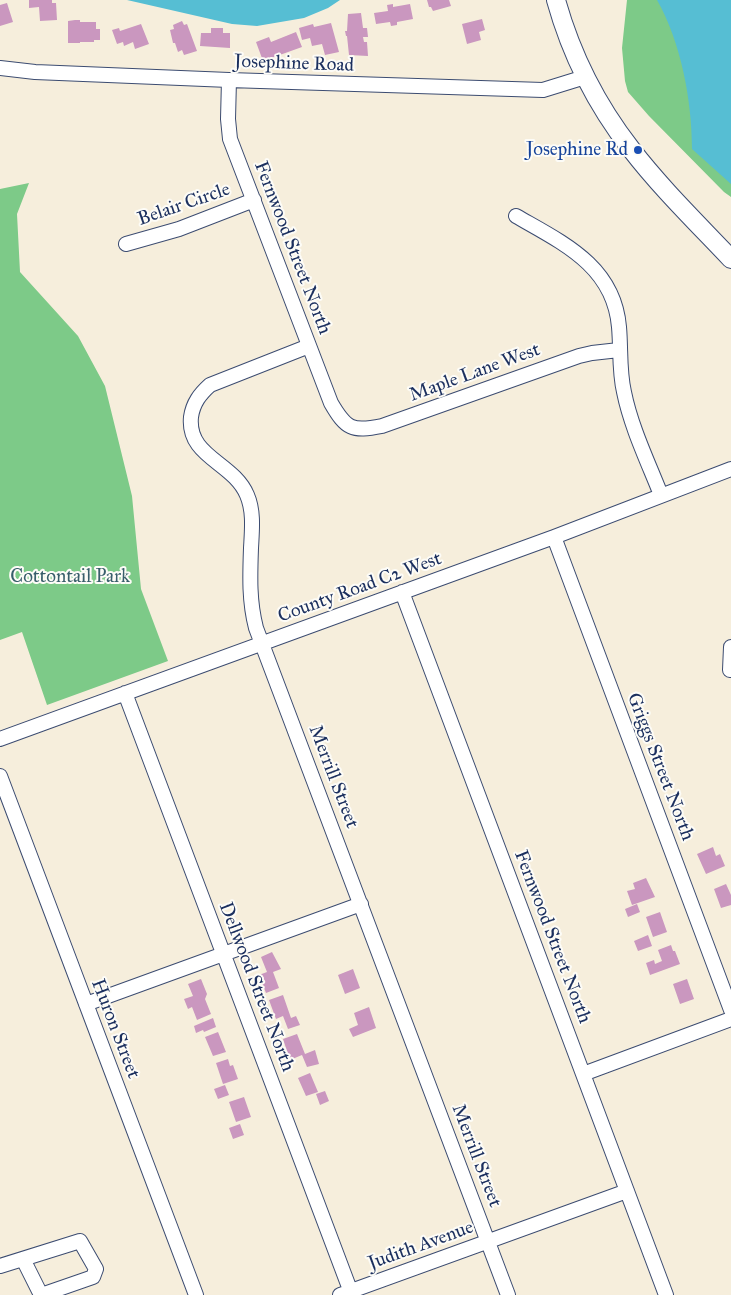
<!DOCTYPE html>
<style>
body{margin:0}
canvas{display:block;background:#f6eedc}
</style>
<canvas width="731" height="1295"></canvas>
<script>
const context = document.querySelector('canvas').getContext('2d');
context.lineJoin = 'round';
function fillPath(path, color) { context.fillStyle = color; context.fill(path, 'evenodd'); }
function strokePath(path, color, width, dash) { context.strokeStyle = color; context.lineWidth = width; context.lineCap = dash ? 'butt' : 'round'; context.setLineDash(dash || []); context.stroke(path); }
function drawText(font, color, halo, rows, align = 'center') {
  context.font = font + ' "IM FELL Great Primer",serif'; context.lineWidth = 4; context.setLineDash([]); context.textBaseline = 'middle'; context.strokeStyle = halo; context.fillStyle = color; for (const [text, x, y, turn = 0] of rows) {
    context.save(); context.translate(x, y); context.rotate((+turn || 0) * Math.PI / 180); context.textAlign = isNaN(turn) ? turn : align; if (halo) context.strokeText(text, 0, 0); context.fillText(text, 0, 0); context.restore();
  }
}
fillPath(new Path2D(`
 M627,0H731V197L724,192L649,116L628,92L625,81L622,48Z
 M29,183L17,214L20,272L78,336L105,386L132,496L141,589L168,661L47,705L22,632L0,640V189Z`), '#7dca88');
fillPath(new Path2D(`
 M127,0H340L328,8L304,18L257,26L232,24Z
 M657,0H731V184L692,149C692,101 681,42 657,0Z`), '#56bed3');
fillPath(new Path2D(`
 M29,0H52V3H56L57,20L40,21L39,7L29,8Z
 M427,0H449L451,6L433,11L431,7H429Z
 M7,3L13,22L0,26V5Z
 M393,4V7L410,4L413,19L397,22V25L391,26L390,22L376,24L374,13L388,11L387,5Z
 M361,13L363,28H367L368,37H363L364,42H367L368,56L349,55L347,36H346L345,31H347L348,14Z
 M482,19L485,30L479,32L481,40L467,44L462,24Z
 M75,20H80V22H96V29H100V40H94V42H80V43H68V21Z
 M182,21L184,25L187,24L197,51L184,55L182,50L178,52L175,43H173L170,30L174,29L173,25Z
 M331,23L339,52L325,55L322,44L312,46L310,38L302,40L299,28L313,24L314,27Z
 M141,24L149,44L135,49L133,42L124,46L123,42L117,44L112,30L119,28L120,31Z
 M211,28H223V33H230V48L200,46L201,33H211Z
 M296,32L302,47L263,61L256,42L269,37L271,42Z
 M713,847L716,856L720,854L725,866L706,874L697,854Z
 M646,878L655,897L632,905L627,891L635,889L633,883Z
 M726,884L731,895V905L721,908L714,889Z
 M637,904L640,912L628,917L625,909Z
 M660,912L667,932L653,937L646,917Z
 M648,935L652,946L638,951L634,941Z
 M671,945L673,951H675L680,964L650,975L646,963L654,960L655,964L662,961L658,950Z
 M272,952L281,969L273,972L279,988L266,993L259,975L267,972L261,957Z
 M353,969L360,988L345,994L338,975Z
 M201,979L207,994L205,999L211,1014L197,1020L192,1007L188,1009L184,999L193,996L188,984Z
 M687,979L694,999L680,1004L673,984Z
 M283,995L291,1018L296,1016L300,1025L288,1029L283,1016L276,1019L269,1000Z
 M369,1007L376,1028L353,1037L349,1029L358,1025L354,1013Z
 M213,1018L216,1027L204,1032L203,1030L196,1033L194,1026Z
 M218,1032L226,1052L213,1056L205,1037Z
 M297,1034L305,1054L315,1050L319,1064L307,1067L302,1055L290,1060L283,1039Z
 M228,1059L230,1066L233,1065L238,1079L223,1084L216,1063Z
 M310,1073L318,1092L306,1096L298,1078Z
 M225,1085L229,1095L218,1099L214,1089Z
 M325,1091L329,1101L320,1105L316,1094Z
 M244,1097L251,1117L236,1122L229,1102Z
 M240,1124L244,1135L233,1139L229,1128Z`), '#ca97bf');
const minor = new Path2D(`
 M0,68L35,72L229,80L543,90L585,77
 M229,80L228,119L230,139L331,403C346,429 352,432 382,426L579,356L592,353L619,350
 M516,216C563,243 614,266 619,327C621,349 619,371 624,392C631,427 648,462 661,495
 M126,244L179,229L254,200
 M309,346L210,385C200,394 193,403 191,417C187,457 233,462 247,495C254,511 252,530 251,548C250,576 249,601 256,628L508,1295
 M554,537L731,1010
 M402,592L666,1295
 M730,670L731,647
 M125,693L352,1295
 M0,739L554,537L731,469
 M0,776L196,1295
 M86,1004L361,904
 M583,1074L731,1019
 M0,1266L80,1241L96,1269L93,1277L41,1295L23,1259
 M340,1295L627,1191`);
const major = new Path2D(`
 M556,0C571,54 596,104 631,149C661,188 697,223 731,259`);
strokePath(minor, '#3c4c71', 16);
strokePath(major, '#3c4c71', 20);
strokePath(minor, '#fff', 14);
strokePath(major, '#fff', 18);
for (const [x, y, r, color] of [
 [638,150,5,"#1a4fb4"]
]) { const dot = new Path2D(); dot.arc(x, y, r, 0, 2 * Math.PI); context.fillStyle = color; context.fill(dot); strokePath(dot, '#fdfcf7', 2); }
drawText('19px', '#1b2f5e', '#fdfcf7', [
 ["Josephine Road",294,64,2],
 ["Belair Circle",184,205,-19],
 ["Fernwood Street North",292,248,69],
 ["Maple Lane West",475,373,-20],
 ["County Road C2 West",360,588,-20],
 ["Griggs Street North",660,767,69],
 ["Merrill Street",333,777,69],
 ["Fernwood Street North",552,937,69],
 ["Dellwood Street North",256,987,69],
 ["Huron Street",115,1029,69],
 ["Merrill Street",476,1156,69],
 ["Judith Avenue",421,1246,-20]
]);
drawText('19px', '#164399', '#fdfcf7', [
 ["Josephine Rd",628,150]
], 'right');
drawText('19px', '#385e6b', '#fdfcf7', [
 ["Cottontail Park",70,577]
]);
</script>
